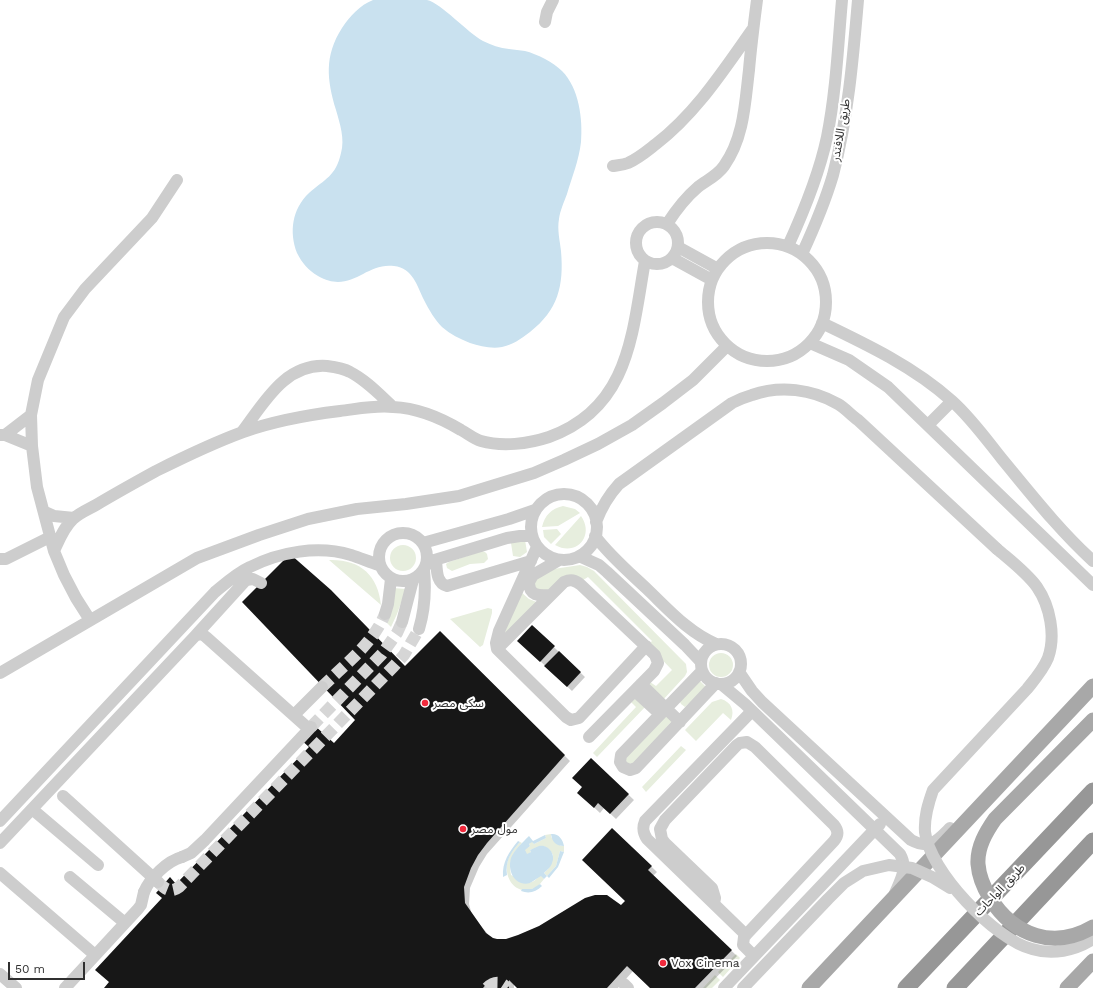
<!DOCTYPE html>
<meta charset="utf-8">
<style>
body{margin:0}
#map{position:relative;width:1093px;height:988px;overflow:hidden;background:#fff;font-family:"Work Sans",sans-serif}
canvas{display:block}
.scale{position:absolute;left:8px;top:962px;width:77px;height:18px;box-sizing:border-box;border:2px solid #303030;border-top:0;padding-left:5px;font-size:12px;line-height:14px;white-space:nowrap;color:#303030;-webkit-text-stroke:3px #fff;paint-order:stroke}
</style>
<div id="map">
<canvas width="1093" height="988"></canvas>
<div class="scale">50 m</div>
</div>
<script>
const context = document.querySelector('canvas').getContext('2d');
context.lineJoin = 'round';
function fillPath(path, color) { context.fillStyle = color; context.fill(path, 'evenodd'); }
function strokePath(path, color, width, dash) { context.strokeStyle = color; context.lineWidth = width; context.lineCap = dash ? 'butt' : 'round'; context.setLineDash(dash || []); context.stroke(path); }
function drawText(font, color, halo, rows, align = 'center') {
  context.font = font + ' "Work Sans","Noto Sans Arabic",sans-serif'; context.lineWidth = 4; context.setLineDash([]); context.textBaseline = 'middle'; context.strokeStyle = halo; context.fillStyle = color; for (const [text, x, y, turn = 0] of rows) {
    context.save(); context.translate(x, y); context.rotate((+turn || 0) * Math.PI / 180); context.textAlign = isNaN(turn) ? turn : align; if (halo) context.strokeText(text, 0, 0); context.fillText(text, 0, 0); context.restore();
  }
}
fillPath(new Path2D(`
 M563,506L575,509L580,513L558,526L542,527C545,515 551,509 563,506Z
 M581,516C595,536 576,557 555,545Z
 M557,529L561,534L551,544L544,537L543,530Z
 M525,540L527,552L520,557L513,556L511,543Z
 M390 558a13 13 0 1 1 26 0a13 13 0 1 1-26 0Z
 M482,551L485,552L487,554L488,559L484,563L470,564L452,571L447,568L446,564L449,562Z
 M329,560C360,559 378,575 381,605Z
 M580,565L587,567L594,571L686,664L687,672L685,676L662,701L646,686L650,682L656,686L672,670L648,645L652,641L588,577C574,587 553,590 536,591L534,580L547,570Z
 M393,588L406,589L397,614L391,627L387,623L391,612Z
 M521,592L529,599L539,603L504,634Z
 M488,608L492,609V613L483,645L480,647L450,619Z
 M709 665a12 12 0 1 1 24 0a12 12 0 1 1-24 0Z
 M699,680L707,688L685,707L681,704L680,702Z
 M636,696L646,706L597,757L593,753L636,707L631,702Z
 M721,699C731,702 735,710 731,720L723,713L696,741L685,730L712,702Z
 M665,715L672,721L635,763L627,764L625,757Z
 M681,746L686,750L646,792L642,787Z
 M551,834V837L561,846H564V852L560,851L556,866L547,876L544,873L549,868L553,855L549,849L543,846L530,850L531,852L527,855L524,850L530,846L529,844L532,841L534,844L546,838L545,835Z
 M520,842L522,843C513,853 508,861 511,875L529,883L534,881L541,875L544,879C541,883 537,888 532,889C514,895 503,876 508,860C510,853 515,848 520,842Z
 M736,954L740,958L723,977L718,972Z
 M715,975L720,980L712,988H703Z`), '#e7eede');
fillPath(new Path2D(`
 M373,0C386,0 399,0 411,0C416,0 422,0 427,0C441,3 468,33 483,41C491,45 500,48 509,49C514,50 520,50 525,51C537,54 553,62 562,71C579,88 583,119 581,142C579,160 572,177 567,194C564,202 560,211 559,219C557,230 560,241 561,251C564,286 558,310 530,332C521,339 512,345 502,347C491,349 480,346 470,343C460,339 450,334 442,327C435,320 429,310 424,300C417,286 413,268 394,266C365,262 351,295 318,276C308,270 302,263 297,253C289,232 292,209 309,193C325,179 336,176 341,153C345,139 340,124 336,110C327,80 324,56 342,28C350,16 360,5 373,0Z
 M551,834C558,833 563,839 564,846C556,846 552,842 551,834Z
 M545,835L546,838L534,844L532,842L529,844L530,846L525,850L527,854L531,852L530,850C533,849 536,847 539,846C549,844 556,855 552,863C551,867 547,870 544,873L547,876L556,866L560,851L564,852L558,867L549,878L547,876L544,879L541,876C537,878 534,881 530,883C515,887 507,871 511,858C515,849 522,843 529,836L533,841Z
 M518,841L520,842C511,852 505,861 507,875L503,877C502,862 509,852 518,841Z
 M540,884L542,886C536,892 529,894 521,891L522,889H532Z`), '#c9e1ef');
fillPath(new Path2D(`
 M532,626L585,677L572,691L523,645Z
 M440,632L570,761L487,854L479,867L470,888L469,904L472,915L491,938L502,941L621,906L626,901L612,829L657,872L653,876L737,956L706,988H651L633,971L618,988H519L514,984V988H105L176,885L335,744L405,667Z
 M591,759L634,800L616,819L604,808L600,813L584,798L583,788Z`), '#0003');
fillPath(new Path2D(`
 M290,554L331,590L405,666L440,631L565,755L487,843L478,855L471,868L464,887L465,903L486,933L493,938L497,939H506L518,935L539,926L585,898L595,895H607L621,905L625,901L582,860L612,828L652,866L648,870L732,950L695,988H650L627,966L607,988H517L509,980V988H488V982L483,988H104L109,982L95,970L162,898L156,893L170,877L176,884L309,747L300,739L314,725L334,743L355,720L242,602Z
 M532,625L555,646L540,662L517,641Z
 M559,651L581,672L567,687L544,666Z
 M591,758L629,794L610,814L598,803L594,808L577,793L582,787L572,778Z`), '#171717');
strokePath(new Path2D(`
 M322,687C344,665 373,644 385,614
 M311,727L382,654L397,633L402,622
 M158,882C164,888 170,894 179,887L394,666L404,655L419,629
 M487,988C494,981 501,981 507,988`), '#d6d6d6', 12, [12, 6]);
strokePath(new Path2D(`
 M545,22L547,12L553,0
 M613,166C618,165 623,165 628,163C639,158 647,151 656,144C696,113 723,71 752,30
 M636 243a21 21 0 1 1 42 0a21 21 0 1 1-42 0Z
 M667,224C676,210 685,198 698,187C707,180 717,176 724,166C744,138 745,103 749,70C751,46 754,23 757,0
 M708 302a59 59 0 1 1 118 0a59 59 0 1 1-118 0Z
 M788,246C804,211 819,175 827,137C836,92 838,46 842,0
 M678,247L718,269
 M802,254C814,228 825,202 833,175C848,118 853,59 858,0
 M672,258L712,280
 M822,323C868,345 914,367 952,401C971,418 986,439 1002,459C1031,494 1059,530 1093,561
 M810,343L849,360L888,387L1093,585
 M928,425L952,401
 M242,432C264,403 285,363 327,366C335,367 343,368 350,372C366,380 380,395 393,407
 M0,435H5L32,446
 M5,435L31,415
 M531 527a33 33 0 1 1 66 0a33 33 0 1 1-66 0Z
 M45,512L54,516L74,518
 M596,522C602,506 608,496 619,484L732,403C738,400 745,397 752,395C780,385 812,389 838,404C845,408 851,415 858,420L997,549
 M379 557a24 24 0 1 1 48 0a24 24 0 1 1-48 0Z
 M595,536C610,556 629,572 647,589C668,609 688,632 716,644
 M423,543L509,519L535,510
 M537,547L499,631L496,643L497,649L566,717L571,720L579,718L646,646
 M54,551C59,540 64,527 73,519C79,513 89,509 96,505C116,493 136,482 156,471C184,457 213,443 243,432C274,421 307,415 340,411C357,409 376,405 393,407C417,408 441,418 461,430C467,433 474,439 481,441C502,447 528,444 549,437C630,408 632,333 645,261
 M579,556L599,565L607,572L685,645L701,662
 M0,559H6L50,537
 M436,560C437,570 436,583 447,586L531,561
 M428,562L507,538L520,536H532
 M550,595C539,596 529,596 529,582L533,575L559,560
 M385,614L388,604L391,579
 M90,620L76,598L64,575L54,551L37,487L32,446L31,415L38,380L64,317L85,289L152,218L177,180
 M402,622L413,580
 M419,629C425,609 426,591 424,570
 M196,635L246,580L253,579L261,583
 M701 664a20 20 0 1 1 40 0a20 20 0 1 1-40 0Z
 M497,649L564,582C571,579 575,580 581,585L655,655L658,663L654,671L589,737
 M702,671L621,755L620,762L623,767L630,770L636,768L716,683
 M739,672L752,691L762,702L911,840C930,850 937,841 950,828
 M0,673L197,558L259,535L308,519L357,509L406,504L459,496L534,473L564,460L598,444L632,425L663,403L693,380L727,346
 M641,684L680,722
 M721,684L745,704L900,854C908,868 901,879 895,893
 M635,691L660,714
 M294,715L322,687
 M63,796L158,882
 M32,809L98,865
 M0,821L215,592C226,583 237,573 250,567C280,552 318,545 351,555C360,558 370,562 379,565
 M0,843L196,635L202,634L206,637L309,729
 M182,857L191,853L205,840L311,727
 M0,873L95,955
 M70,877L125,923
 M714,904L715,898L712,888L665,843L662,839L660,829L665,820L737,745L740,743L747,742L755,747L834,825C838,830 839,835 834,841L744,937L743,945L754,956
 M746,935L647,839C643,833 642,828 645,821L752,711
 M0,974L16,988
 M624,984L628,988
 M65,988L138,909L141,905L144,892
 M724,988L880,824`), '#cdcdcd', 12);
strokePath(new Path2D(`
 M809,988L1093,686
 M1067,988L1093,961`), '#a8a8a8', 15);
strokePath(new Path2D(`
 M906,988L1093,791
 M955,988L1093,841`), '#979797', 17);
strokePath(new Path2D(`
 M997,549C1011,561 1027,573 1037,587C1050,606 1056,636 1048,658C1043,670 1035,679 1027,689L933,790C928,804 924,817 925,832C929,870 995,940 1032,949C1052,955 1075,951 1093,939
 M144,892C150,878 167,861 182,857
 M743,988L828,899L844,883L863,871L889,865L912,868L932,877L950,888`), '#cdcdcd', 12);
strokePath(new Path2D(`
 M1093,720L995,819C986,832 977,847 978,864C979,877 984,888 990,898C1014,936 1054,950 1093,927`), '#a8a8a8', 15);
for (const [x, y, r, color] of [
 [425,703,4,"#f1293c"],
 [463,829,4,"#f1293c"],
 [663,963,4,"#f1293c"]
]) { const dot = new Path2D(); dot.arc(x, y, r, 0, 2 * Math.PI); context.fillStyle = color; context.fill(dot); strokePath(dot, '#fff', 1.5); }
drawText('12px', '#303030', '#fff', [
 ["طريق اللافندر",841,130,-80],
 ["طريق الواحات",1000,890,-46]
]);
drawText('12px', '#303030', '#fff', [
 ["سكى مصر",433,703],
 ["مول مصر",471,829],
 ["Vox Cinema",671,963]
], 'left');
</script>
